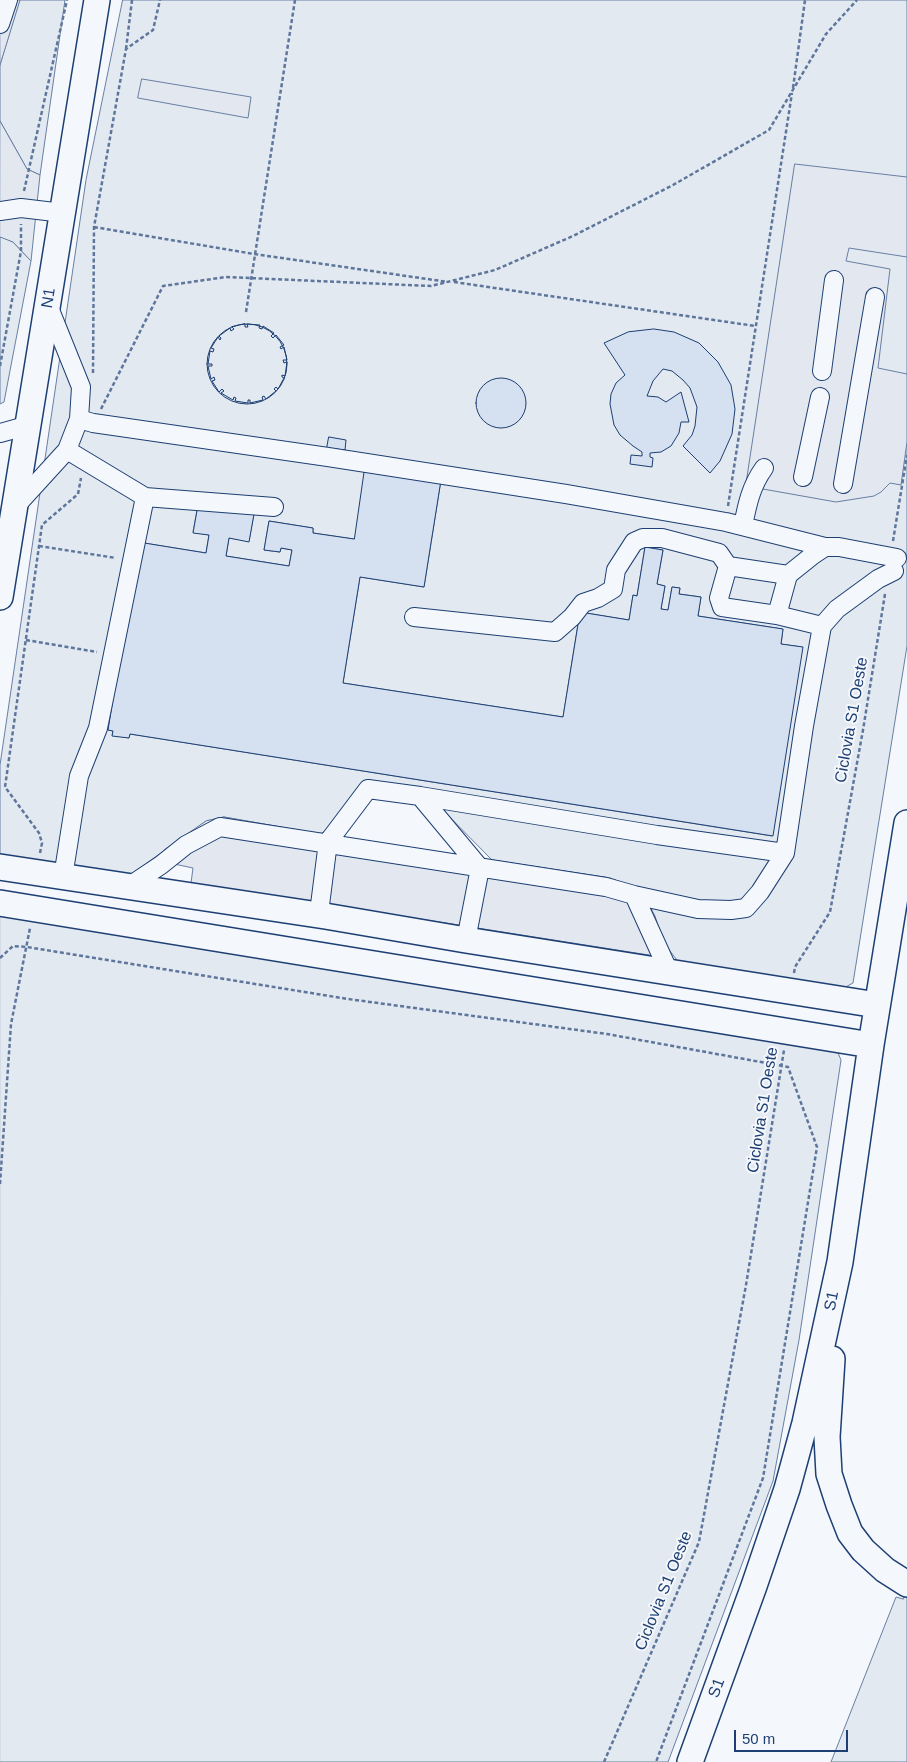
<!DOCTYPE html>
<style>
body{margin:0}
#map{position:relative;width:907px;height:1762px;overflow:hidden;background:#f4f7fb;font-family:Arial,sans-serif}
canvas{display:block}
.scale{position:absolute;left:734px;top:1730px;width:114px;height:22px;box-sizing:border-box;border:2px solid #1d3f73;border-top:0;padding-left:6px;font-size:15px;line-height:18px;white-space:nowrap;color:#1d3f73;-webkit-text-stroke:4px #f4f7fb;paint-order:stroke}
</style>
<div id="map">
<canvas width="907" height="1762"></canvas>
<div class="scale">50 m</div>
</div>
<script>
const context = document.querySelector('canvas').getContext('2d');
context.lineJoin = 'round';
function fillPath(path, color) { context.fillStyle = color; context.fill(path, 'evenodd'); }
function strokePath(path, color, width, dash) { context.strokeStyle = color; context.lineWidth = width; context.lineCap = dash ? 'butt' : 'round'; context.setLineDash(dash || []); context.stroke(path); }
function drawText(font, color, halo, rows, align = 'center') {
  context.font = font + ' Arial,sans-serif'; context.lineWidth = 4; context.setLineDash([]); context.textBaseline = 'middle'; context.strokeStyle = halo; context.fillStyle = color; for (const [text, x, y, turn = 0] of rows) {
    context.save(); context.translate(x, y); context.rotate((+turn || 0) * Math.PI / 180); context.textAlign = isNaN(turn) ? turn : align; if (halo) context.strokeText(text, 0, 0); context.fillText(text, 0, 0); context.restore();
  }
}
const green = new Path2D(`
 M20,0H65L40,175L27,169L0,121V65Z
 M123,0H907V646L853,983L840,990L680,964L663,942L641,890L610,878L492,860L422,789L370,782L331,828L320,834L224,817L206,821L130,875L0,856V765L86,180ZM441,480L424,587L360,577L343,683L563,717L580,612L629,620L633,595L637,596L645,547L663,550L657,584L665,586L661,609L668,610L672,587L680,588L679,594L701,597L698,616L783,629L781,644L802,647L772,836L130,734L129,738L112,735L113,731L108,730L138,542L206,553L209,535L193,532L198,505L254,514L249,541L229,538L226,556L289,566L292,550L281,548L280,552L264,550L269,521L313,528V533L354,539Z
 M2,237L13,242L31,261L4,402L0,404V238Z
 M0,913L836,1048L841,1060L799,1340L773,1481L668,1762H0Z
 M907,1591V1762H831L896,1597L903,1599Z`);
fillPath(green, '#e3e9f0');
strokePath(green, '#687fa3', 1);
const parking = new Path2D(`
 M0,0H20L0,65Z
 M142,79L251,97L248,118L138,98Z
 M0,121L27,169L40,175L31,261L13,242L0,237Z
 M795,164L907,177V257L849,248L846,261L890,269L878,368L907,374V442L901,485L890,483L881,492L874,496L836,502L746,486Z
 M224,817L320,834L610,878L641,890L655,916L663,942L655,956L191,883L193,868L174,864L164,850L206,821Z`);
fillPath(parking, '#e3e8f0');
strokePath(parking, '#687fa3', 1);
const building = new Path2D(`
 M207 364a40 40 0 1 1 80 0a40 40 0 1 1-80 0Z
 M245,324V327H248L247,324L260,325L259,328L262,329L263,326L274,333L271,336L273,338L276,335L284,345L280,347L281,349L284,347L287,360H283L284,363L287,362L285,376L282,375V377L284,378L278,389L276,387L274,389L276,391L266,399L264,396L262,397L263,400L250,403V400H248V403L235,401L236,398L234,397L233,400L221,393L224,391L222,389L219,392L212,381L215,380L214,377L211,379L208,366H212V364H208L210,351L213,352L214,349L211,348L218,337L220,340L221,338L219,336L230,328L231,331L234,329L232,327Z
 M654,329L674,332L699,343L718,362L731,385L735,409L732,434L720,461L710,473L683,446L692,435L695,426L697,407L690,388L683,380L672,371L663,369L653,381L647,396L658,397L666,402L681,392L689,422H681L679,433L671,446L661,452L650,453V457L653,458L652,467L630,464L631,455L642,456V452L633,446L620,435L614,425L610,404L611,394L616,383L625,375L604,343L628,332Z
 M476 403a25 25 0 1 1 50 0a25 25 0 1 1-50 0Z
 M329,437L346,440L345,450L327,448Z
 M365,468L441,480L424,587L360,577L343,683L563,717L580,612L629,620L633,595L637,596L645,547L663,550L657,584L665,586L661,609L668,610L672,587L680,588L679,594L701,597L698,616L783,629L781,644L803,647L773,836L130,734L129,738L112,736L113,731L108,730L138,542L206,553L209,535L193,533L198,505L254,514L249,542L229,538L226,556L289,566L292,550L281,548L280,552L264,550L269,521L313,528V533L354,539Z`);
fillPath(building, '#d5e0f0');
strokePath(building, '#1d3f73', 1);
const minor = new Path2D(`
 M0,24L8,0
 M0,211L21,208L63,213
 M822,371L834,280
 M79,419L93,423L328,457L566,494L726,522L825,547
 M0,433L29,425
 M803,477L820,397
 M843,484L875,297
 M145,497L274,507
 M15,507L67,450L79,419L81,387L48,305
 M743,526C747,505 751,486 764,468
 M788,575L728,566L719,598L722,607L777,615L788,575L813,555L825,547H839L897,558
 M777,615L822,626
 M414,617L555,632L572,617L583,603L598,598L613,589L616,570L634,542L643,538H662L719,553L728,566
 M420,796L657,835L785,853
 M63,877L79,776L98,728L145,497L67,450
 M128,887L161,865L186,845L220,827L606,887L634,895L669,972
 M634,895L698,909L731,910L746,908L760,892L785,853L804,726L822,626L837,609L878,579L894,571
 M325,916L320,905L328,842L368,789L420,796L480,868L466,940`);
const highway = new Path2D(`
 M0,597L97,0
 M0,867L325,916L466,940L877,1005
 M0,903L871,1045
 M832,1359L827,1437L829,1474L839,1505L850,1533L863,1550L885,1570L907,1584
 M690,1762L754,1586L787,1489L805,1423L840,1262L871,1045L907,823`);
strokePath(minor, '#1d3f73', 20);
strokePath(highway, '#1d3f73', 28);
strokePath(new Path2D(`
 M126,49L132,0
 M793,88L805,0
 M24,191L67,0
 M94,227L254,254L448,282
 M454,282L755,326
 M246,312L295,0
 M0,366L21,251V224
 M93,373L94,227L126,49L153,30L160,0
 M101,409L163,286L226,277L431,286L495,270L573,236L673,185L769,130L826,34L857,0
 M728,506L792,93
 M893,541L907,455
 M39,546L116,558
 M26,640L97,652
 M40,853L42,843L39,833L5,787L42,525L78,494L81,478
 M0,958L13,946L27,947L348,999L607,1034L788,1067L817,1147L763,1478L656,1762
 M794,973L795,967L830,912L863,730L885,594
 M0,1184L11,1024L30,928
 M604,1762L699,1542L746,1285L784,1050`), '#5e769c', 2.5, [4, 2.5]);
strokePath(minor, '#f4f7fb', 18);
strokePath(highway, '#f4f7fb', 25);
drawText('16px', '#1d3f73', '#f4f7fb', [
 ["N1",49,298,-81],
 ["Ciclovia S1 Oeste",852,720,-80],
 ["Ciclovia S1 Oeste",763,1110,-81],
 ["S1",832,1301,-79],
 ["Ciclovia S1 Oeste",664,1591,-68],
 ["S1",717,1688,-70]
]);
</script>
